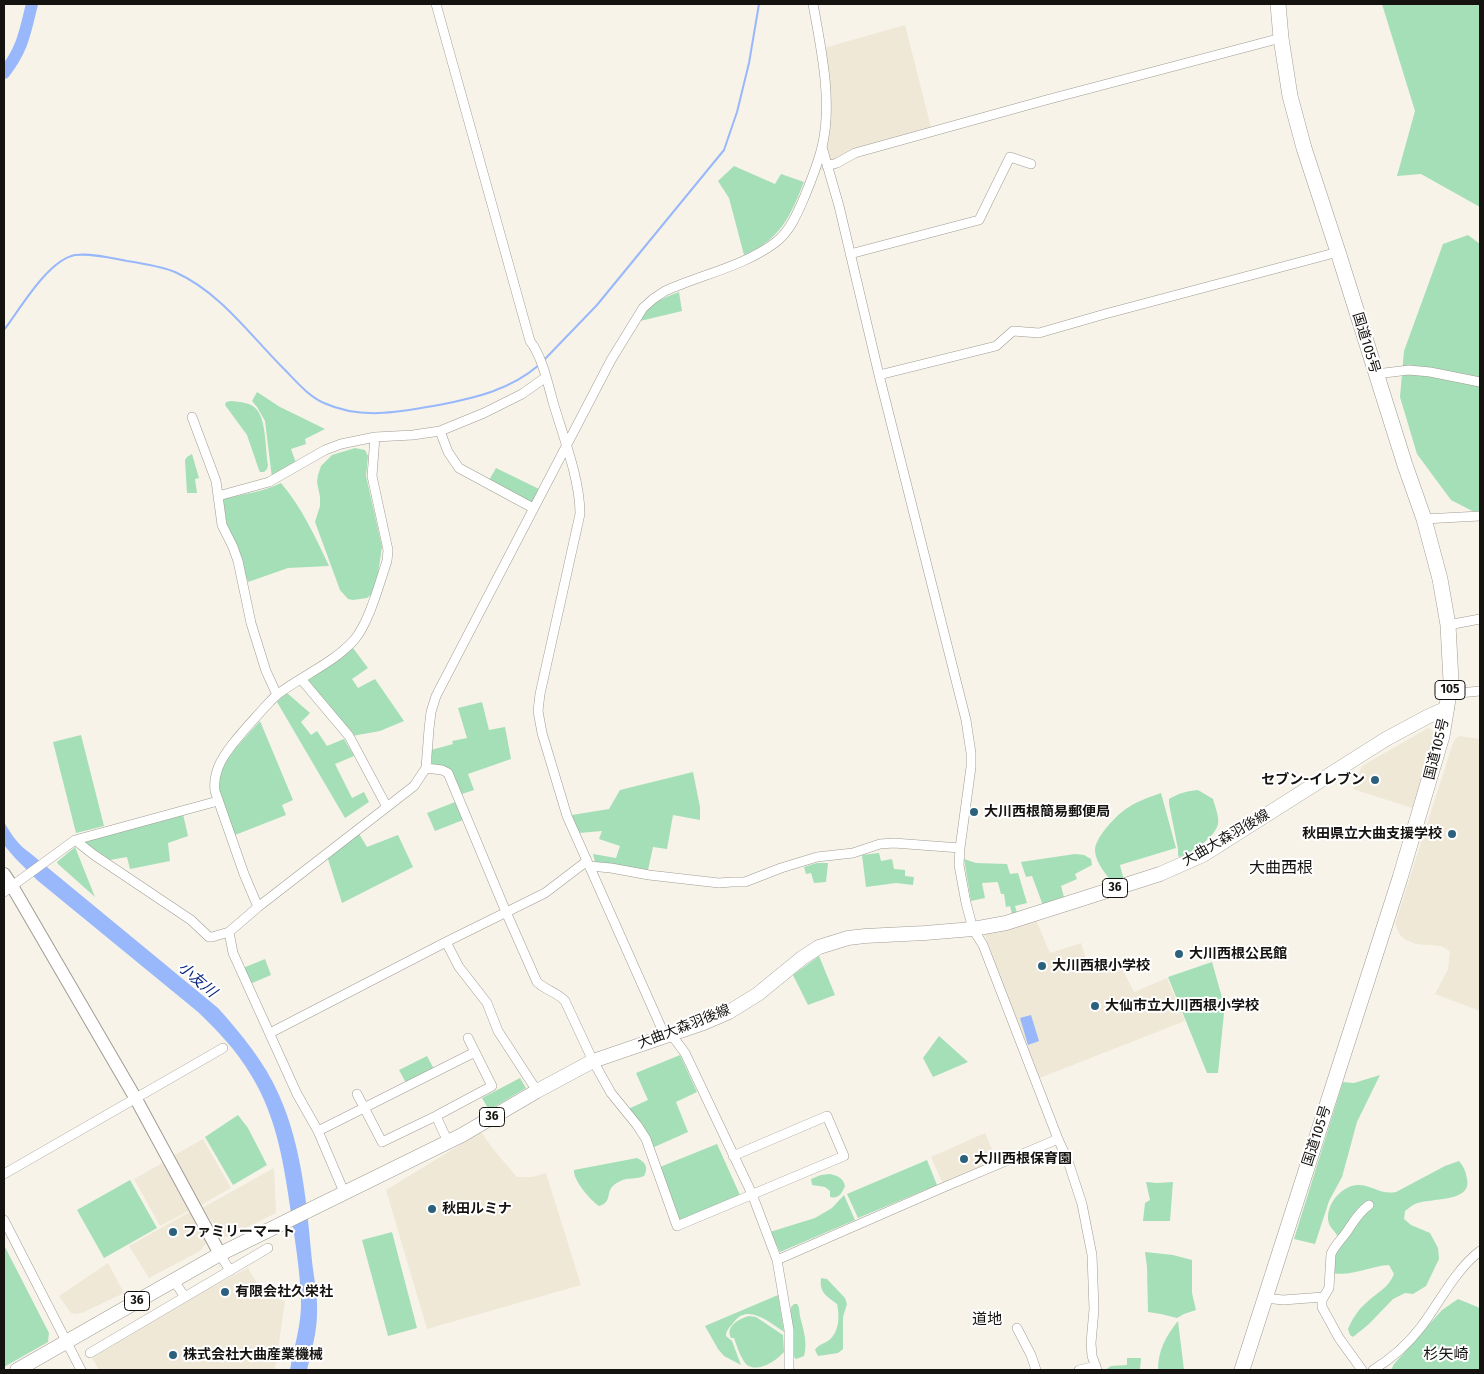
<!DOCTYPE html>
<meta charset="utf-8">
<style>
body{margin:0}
#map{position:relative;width:1484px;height:1374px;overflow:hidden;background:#f7f3e9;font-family:"Fira Sans",sans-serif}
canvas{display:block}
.frame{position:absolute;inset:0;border:5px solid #151310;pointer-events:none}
</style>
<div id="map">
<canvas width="1484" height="1374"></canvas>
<div class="frame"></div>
</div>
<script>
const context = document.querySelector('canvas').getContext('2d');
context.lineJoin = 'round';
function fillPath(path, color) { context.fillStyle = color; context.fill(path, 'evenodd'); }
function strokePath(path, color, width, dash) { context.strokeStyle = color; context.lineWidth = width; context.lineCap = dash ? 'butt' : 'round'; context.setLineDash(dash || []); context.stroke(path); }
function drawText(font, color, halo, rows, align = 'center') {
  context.font = font + ' "Fira Sans","Noto Sans JP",sans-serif'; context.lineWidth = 4; context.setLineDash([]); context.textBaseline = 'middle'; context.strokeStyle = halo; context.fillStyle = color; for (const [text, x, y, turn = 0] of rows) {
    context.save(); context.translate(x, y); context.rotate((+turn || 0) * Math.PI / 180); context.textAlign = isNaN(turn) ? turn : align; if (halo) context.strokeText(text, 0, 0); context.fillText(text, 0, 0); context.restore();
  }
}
fillPath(new Path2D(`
 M905,25L933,135L857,157L833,170H821L829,126L824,48Z
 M1428,728L1433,731L1435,734V746L1412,808L1353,789L1362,766Z
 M1459,736L1480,739V1011L1435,994L1448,969L1450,951L1441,946L1416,944L1406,940L1400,935L1395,924L1453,743L1456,738Z
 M1036,920L1050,953L1081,943L1089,969L1116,957L1134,992L1167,978L1185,1021L1037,1079L984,933Z
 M481,1132L493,1149L517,1177H532L546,1173L581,1285L427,1329L386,1190Z
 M985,1133L997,1161L943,1184L931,1157Z
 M203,1139L231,1188L201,1205L173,1156Z
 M164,1162L190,1210L160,1226L134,1179Z
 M274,1168L276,1213L230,1236L223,1237L202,1208Z
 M191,1211L207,1240L205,1245L200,1251L149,1278L129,1246Z
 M108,1263L124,1293L82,1313L76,1314L71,1313L59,1296Z
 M248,1268L261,1290L273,1297L285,1301L275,1370H99L92,1358L213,1286Z`), '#efe8d7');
fillPath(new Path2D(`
 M1382,4H1480V207L1421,174L1397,176L1415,111Z
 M734,166L775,184L781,174L804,182C795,204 787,226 768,241C761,247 752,251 744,255L729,198L718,181Z
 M1468,235L1480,244V515L1451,500L1417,454L1400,397L1404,351L1443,244Z
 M679,292L682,311L640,321C647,305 663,298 679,292Z
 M257,392L280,407L325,429L305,439L306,444L291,449L296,463L272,478L265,421L257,407L252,401Z
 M231,401C238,402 248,402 254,407C267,416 265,450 268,465L267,469L264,472H260L259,470L247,435L225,405L226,402Z
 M355,448L365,450L368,456L366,476L382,547L377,580L372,594L367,598L353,600L348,599L340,590L315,522L320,506V497L317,482L318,475L321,466L332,455Z
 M192,454L199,478L195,479L197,493H187L185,460L187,457Z
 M496,468L539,489L532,503L488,482Z
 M281,483C302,508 315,536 329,566L288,568L248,582L234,542L227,526L223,499C242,494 264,492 281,483Z
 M353,648L368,668L352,679L358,688L375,679L404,721L380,731L352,736L305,681Z
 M287,693L310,713L301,722L311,735L317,731L327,746L344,739L354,756L335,764L352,798L364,792L369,802L345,818L277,702Z
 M482,702L489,730L505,727L511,759L468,774L474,790L459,795L450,771L432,765L431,750L453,744L452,741L467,738L458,708Z
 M260,721L293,800L282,805L286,815L235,835C231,822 220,800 218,786C215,766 247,736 260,721Z
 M81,735L104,826L76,833L53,742Z
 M693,772L700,807V820L673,815L667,849L653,847L648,870L595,862L593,854L616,858L620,846L599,839L602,831L579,833L575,826L572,815L609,809L620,790Z
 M1198,790L1213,799C1215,807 1221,820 1217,827C1212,839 1191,854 1179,857L1178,855V849L1169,804V799C1179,793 1187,791 1198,790Z
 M1161,793L1176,848L1120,865L1124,881L1114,885C1107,875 1096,864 1095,851C1094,838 1118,813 1129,807C1138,801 1150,797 1161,793Z
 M455,802L463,820L435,831L427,813Z
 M183,814L188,836L168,843L170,861L130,869L127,857L110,860L81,840Z
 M358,832L367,847L398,835L413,867L342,903L327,856Z
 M75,847L95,897L58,864L57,862Z
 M879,853L881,861L892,859L894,869L905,870V876L914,877L913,885L896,883L866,887L862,855Z
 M1075,854L1084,855L1091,859L1092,865L1075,874L1077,879L1061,886L1065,901L1044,908L1032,876L1026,877L1021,862Z
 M964,859L976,863L1007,864L1010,874L1018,873L1027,903L1015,906L1017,913L1012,914L1010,906L1006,907L1004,894H1001L998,883L997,882L982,883L985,898L971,901Z
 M817,863H828L826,882L814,883L811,873L806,874L804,867Z
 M819,956L835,995L808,1005L793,975Z
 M265,959L271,975L250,984L243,968Z
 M1212,962L1223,1001L1224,1013L1218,1073H1207L1168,977Z
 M939,1036L968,1062L933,1077L923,1058Z
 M680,1055L697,1092L676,1102L688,1132L652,1148L628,1109L648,1100L636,1073Z
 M427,1056L434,1069L406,1083L399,1070Z
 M1380,1075L1357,1122L1342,1177L1329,1201L1315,1244L1294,1239L1343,1082L1354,1083Z
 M520,1078L526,1088L489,1110L482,1098Z
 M238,1115L248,1128L267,1165L233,1185L205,1137Z
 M717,1144L740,1195L679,1221L660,1167Z
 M637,1158C645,1162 649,1167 644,1176C632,1181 627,1175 614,1185C605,1192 613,1202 599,1206C590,1200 573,1180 574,1170Z
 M927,1160L937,1185L858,1218L847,1194Z
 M1459,1161C1464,1167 1466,1172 1467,1179C1472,1202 1433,1198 1418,1203C1413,1204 1409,1208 1405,1211L1404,1219L1411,1225L1430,1233L1438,1248L1439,1259L1426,1286L1413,1294L1405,1293L1393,1299L1369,1324L1353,1337L1350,1335L1348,1329C1352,1319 1358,1310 1366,1303C1376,1293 1389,1288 1394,1274L1389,1265C1370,1266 1351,1277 1332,1273L1337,1235C1335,1232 1332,1229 1330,1226C1322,1209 1340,1186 1357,1185C1371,1184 1380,1195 1396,1192L1445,1166Z
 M830,1174C838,1176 843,1178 845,1186C842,1193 839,1199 830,1197V1191L825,1187L812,1185L811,1179L821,1175Z
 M130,1180L157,1228L104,1258L77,1210Z
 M1146,1182L1157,1183L1173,1182L1170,1221H1143L1145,1203L1150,1200Z
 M844,1195L855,1220L780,1252L770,1232L815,1218L832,1208Z
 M392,1232L417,1328L388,1336L362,1240Z
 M4,1245L49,1333L48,1342L4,1367Z
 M1145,1252L1173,1255L1192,1260V1293L1196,1310L1184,1314L1177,1318L1161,1314L1148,1312L1147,1267Z
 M821,1278L827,1279L845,1298L847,1304L843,1317V1349L838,1353L818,1356L815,1350C818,1345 823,1344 828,1341C839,1333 840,1317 837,1304C827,1296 819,1293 821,1278Z
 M778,1295L784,1332C770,1323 748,1303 734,1322C730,1327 726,1330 726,1336L732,1341L741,1365L724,1356L718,1349L705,1326Z
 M1458,1299L1480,1308V1370H1391L1394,1364L1442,1310Z
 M794,1304H797C800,1308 799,1311 800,1316C803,1329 808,1342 804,1356L796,1359L793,1356L790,1314L791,1307Z
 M749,1316L756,1317L783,1335L784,1352C776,1361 757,1374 746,1364C740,1357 737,1346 734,1338H731C725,1326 739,1319 749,1316Z
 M1178,1321L1184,1370H1158C1158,1350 1166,1336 1178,1321Z
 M1127,1358H1141L1140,1370H1105L1111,1366L1127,1365Z`), '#a4dfb7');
fillPath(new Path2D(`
 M4,822C11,834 18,845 30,853L218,1008C242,1035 264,1061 279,1095C302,1146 307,1206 312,1261C314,1279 318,1297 317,1314C317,1332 311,1352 307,1370H290C294,1347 302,1323 301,1299C300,1270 295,1241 291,1213C284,1165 277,1117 251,1075C237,1051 218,1031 198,1012L37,880L15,858L4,845Z
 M1031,1015L1039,1041L1028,1045L1020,1018Z`), '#98b8fb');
strokePath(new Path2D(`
 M4,330C20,309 48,260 75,255C92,253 111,258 127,261C140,263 163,267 175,272C221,293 249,334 284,369C296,381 308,396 324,403C361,420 400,412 439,405C475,398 510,390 539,365
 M544,360L597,305L724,150L737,112L749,63L759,4`), '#98b8fb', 2);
strokePath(new Path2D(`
 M4,73C23,49 25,32 32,4`), '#98b8fb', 12);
const street = new Path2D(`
 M436,4L530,341C542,356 548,384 553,402C563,436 580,479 580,514L540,694L538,711L542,733L567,816L665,1036
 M822,147L839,206L879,375L966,720L971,753V767L960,848L959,865L966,903L973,929L983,945L1058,1139L1068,1161L1082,1204L1092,1255L1094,1309L1091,1343L1092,1356L1097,1370
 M827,166L837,163L855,153L1046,100L1281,38
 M850,254L979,220L1010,157L1031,164
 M1376,374L1409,370L1430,372L1480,382
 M879,375L996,346L1013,331L1039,333L1105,314L1338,252
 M192,417L216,481L222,525L233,547L238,561L251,623L266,671L277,695
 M440,431L448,452L459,468L533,508
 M218,496L269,482L325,450L341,444L375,437L413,435L440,431L484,413L522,394L546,377
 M1424,519L1480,516
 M1448,625L1480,619
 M301,679L349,736L387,807
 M1449,694L1480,691
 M426,768L442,770L448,773L506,912L537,982C545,990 557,992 565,1001L593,1061L611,1093L637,1125L646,1139L677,1226L844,1156L827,1116L733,1156
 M75,840L94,855L191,920L209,937H212L229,932L258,907L414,786L426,768L429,729L431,712L436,696L611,360L643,308L653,299L665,291C700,275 745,266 776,242C790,231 797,214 804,198C811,181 818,164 822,147C833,103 821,48 813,4
 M589,866L611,868L649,875L719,883L732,882H745L781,868L817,857L853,853L880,844L894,843L960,848
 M4,892L75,840L218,801
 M258,907L244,874L215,791C214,783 215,776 218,768C225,749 250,724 264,708C269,703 273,698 278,694C303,675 334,663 355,639C370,620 379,584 387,561L388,550L372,476L375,437
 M229,932L233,953L297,1094L318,1131L344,1192
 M446,942L459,967L487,1003L498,1031L537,1091
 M270,1033L446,942L545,893L587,861
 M671,1034L685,1053L752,1194L777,1260L789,1330V1370
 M468,1038L475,1052
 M436,1116L448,1142
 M318,1131L475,1052L492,1086L436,1116L382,1142L357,1094
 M4,1174L223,1048
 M4,1220L81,1370
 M220,1254L230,1271
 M777,1260L942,1188L1058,1139
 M174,1281L185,1297
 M1265,1298L1283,1300L1323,1297
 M1017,1328L1031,1355L1036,1370
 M90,1353L268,1248
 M1079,1370L1096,1366
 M1362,1370L1339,1338L1322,1307V1300L1329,1288L1331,1254C1335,1245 1342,1239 1348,1230C1354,1221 1359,1212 1369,1205
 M1373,1370C1391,1359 1408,1344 1421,1327C1440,1302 1455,1270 1480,1251`);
const secondary = new Path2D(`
 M4,874L12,886L136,1099L220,1254`);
const primary = new Path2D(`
 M17,1370L220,1254L462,1135L537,1091L593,1061L701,1024L729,1012L758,994L802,958L819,947L848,938L865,936L925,933L973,929L1006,923L1160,874L1203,855L1386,739L1427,717L1447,708`);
const highway = new Path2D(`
 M1242,1370L1400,878L1442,736L1451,681L1448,625L1440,579L1424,519L1405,465L1338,252L1304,148L1290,96L1281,38L1278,4`);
strokePath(street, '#a09c93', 10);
strokePath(secondary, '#a09c93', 14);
strokePath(primary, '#a09c93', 15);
strokePath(highway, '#a09c93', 16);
strokePath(street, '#fff', 9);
strokePath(secondary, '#fff', 12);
strokePath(primary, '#fff', 14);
strokePath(highway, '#fff', 15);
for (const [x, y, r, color] of [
 [1375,780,5,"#2c617d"],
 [974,812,5,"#2c617d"],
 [1452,834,5,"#2c617d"],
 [1179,954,5,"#2c617d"],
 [1042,966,5,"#2c617d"],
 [1095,1006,5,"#2c617d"],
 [964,1159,5,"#2c617d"],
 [432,1209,5,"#2c617d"],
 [173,1232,5,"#2c617d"],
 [225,1292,5,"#2c617d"],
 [173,1355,5,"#2c617d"]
]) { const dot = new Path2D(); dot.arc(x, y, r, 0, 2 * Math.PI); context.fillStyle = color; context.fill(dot); strokePath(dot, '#fff', 2); }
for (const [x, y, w] of [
 [1450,690,30],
 [1115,888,25],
 [492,1117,25],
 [137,1301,25]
]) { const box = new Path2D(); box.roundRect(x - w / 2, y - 9.5, w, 19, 4); context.fillStyle = '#fff'; context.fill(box); strokePath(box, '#151310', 1); }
drawText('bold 12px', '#151310', null, [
 ["105",1450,690],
 ["36",1115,888],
 ["36",492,1117],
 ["36",137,1301]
]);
drawText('14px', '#151310', '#fff', [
 ["国道105号",1366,343,73],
 ["国道105号",1437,749,-76],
 ["大曲大森羽後線",1226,838,-30],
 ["大曲大森羽後線",684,1027,-21],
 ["国道105号",1317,1136,-72]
]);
drawText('bold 14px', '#151310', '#fff', [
 ["セブン-イレブン",1365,780,"right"],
 ["大川西根簡易郵便局",984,812],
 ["秋田県立大曲支援学校",1442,834,"right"],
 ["大川西根公民館",1189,954],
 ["大川西根小学校",1052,966],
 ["大仙市立大川西根小学校",1105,1006],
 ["大川西根保育園",974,1159],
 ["秋田ルミナ",442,1209],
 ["ファミリーマート",183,1232],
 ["有限会社久栄社",235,1292],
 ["株式会社大曲産業機械",183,1355]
], 'left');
drawText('italic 15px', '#07237f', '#fff', [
 ["小友川",197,980,41]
]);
drawText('15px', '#151310', '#fff', [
 ["道地",987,1320],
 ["杉矢崎",1446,1355]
]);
drawText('16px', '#151310', '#fff', [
 ["大曲西根",1281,869]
]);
</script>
